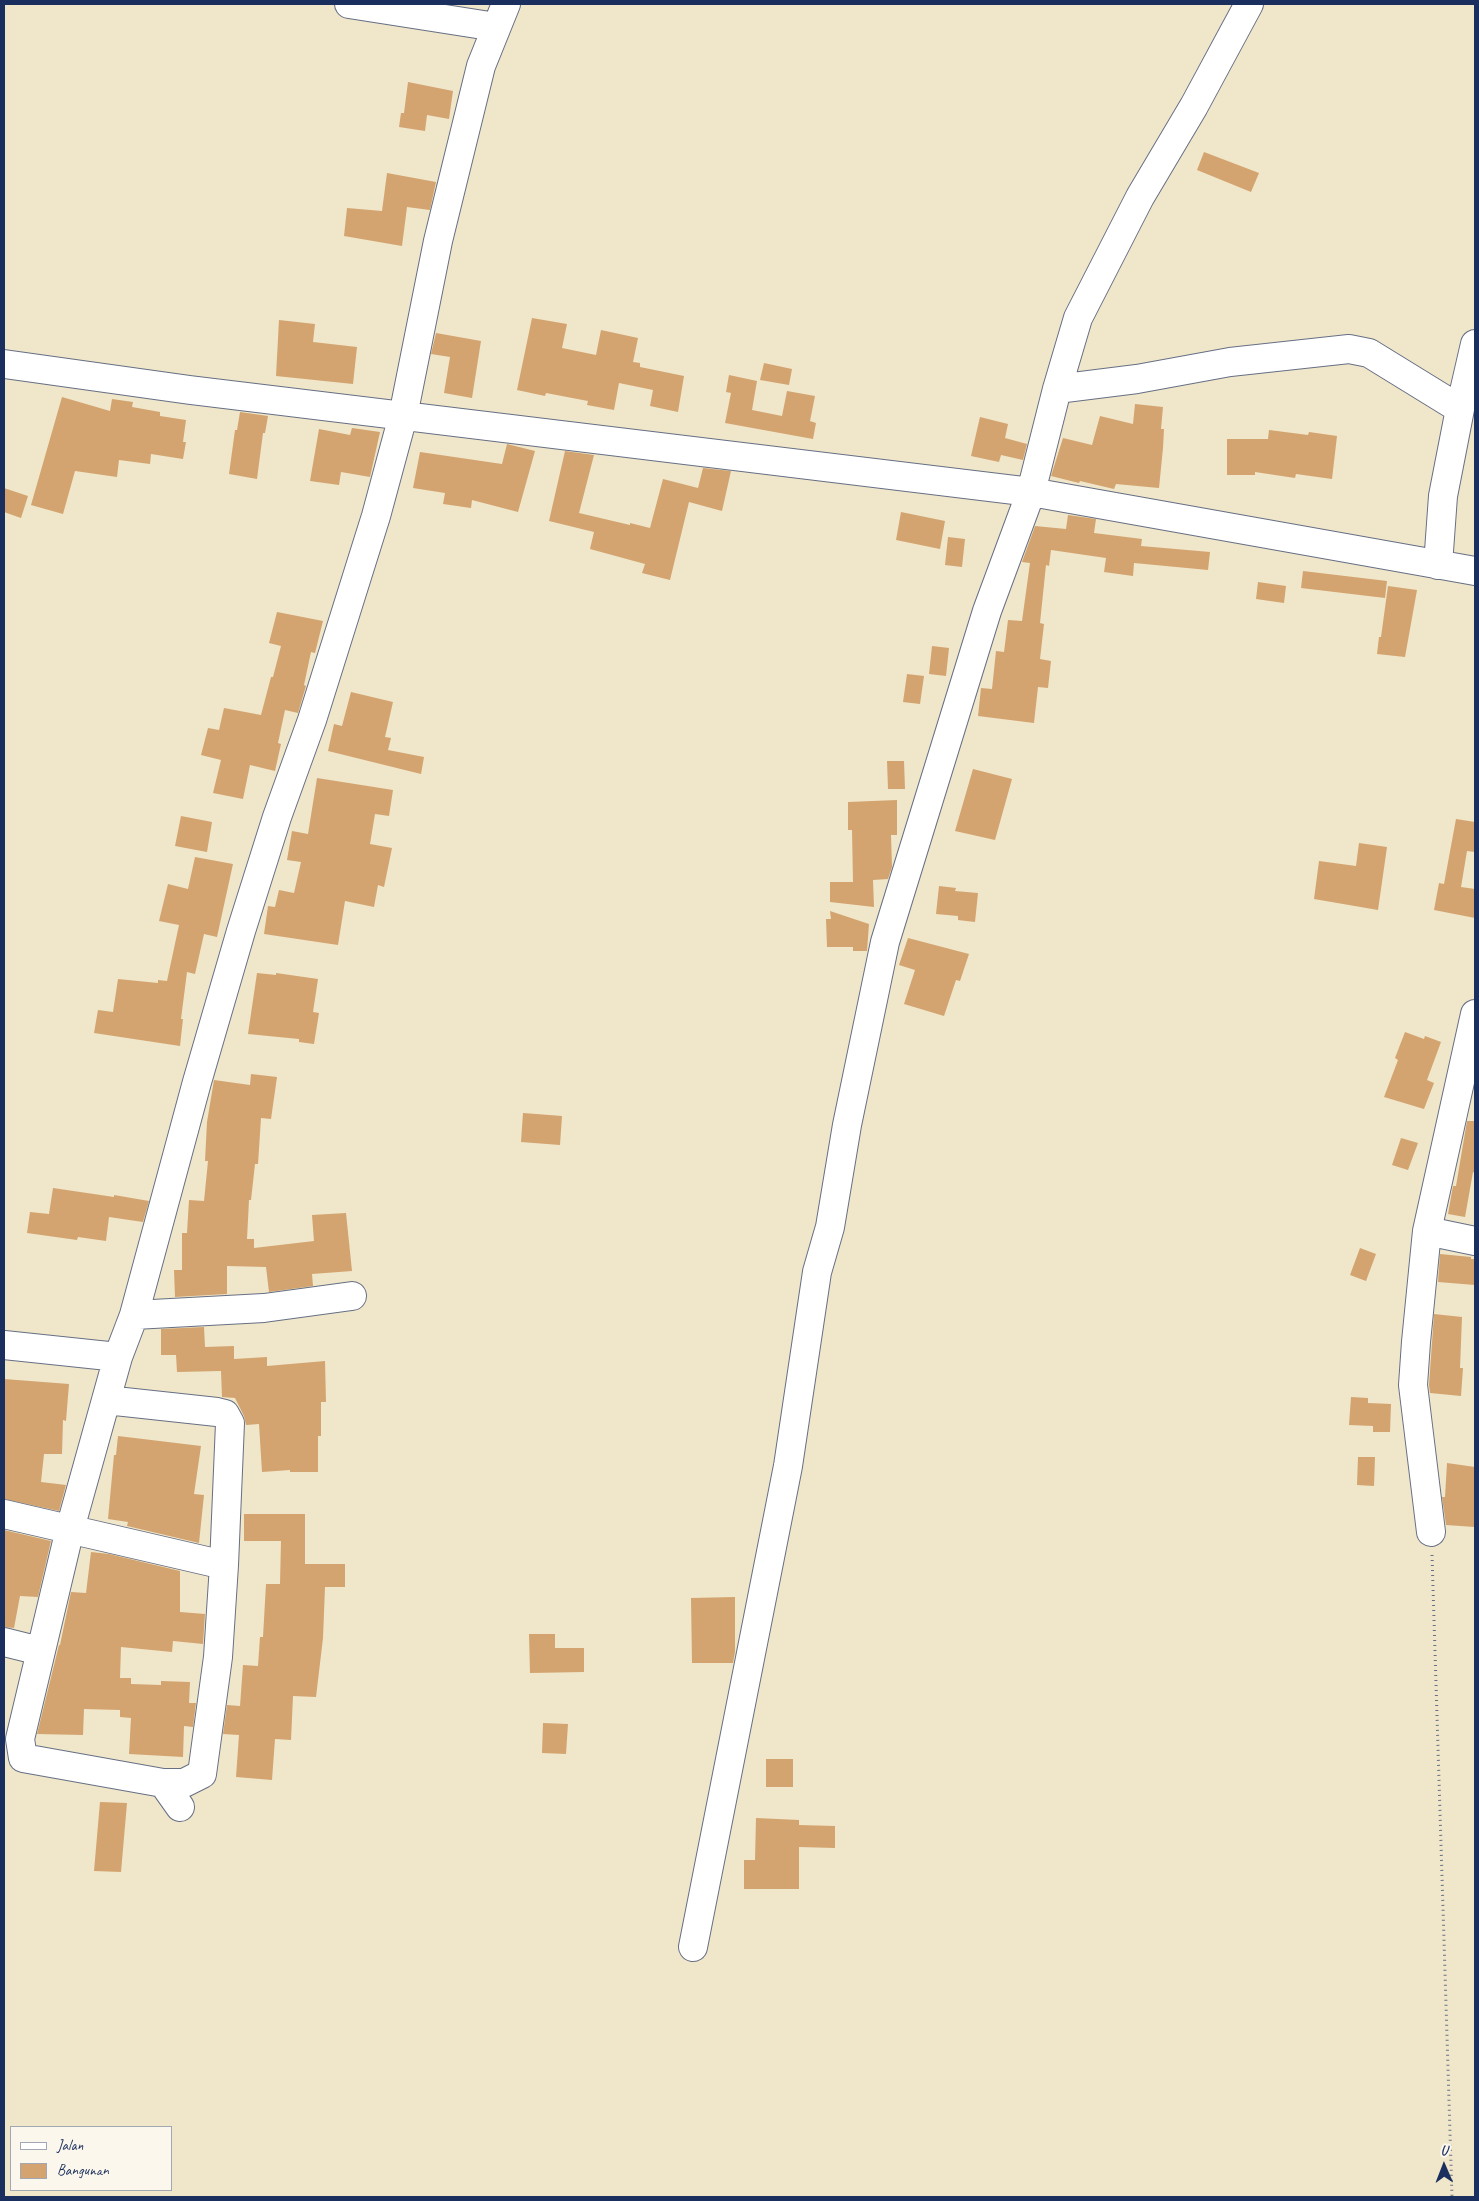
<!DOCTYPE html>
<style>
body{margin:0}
#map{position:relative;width:1479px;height:2201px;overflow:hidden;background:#f0e6ca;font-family:Caveat,sans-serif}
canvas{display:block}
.frame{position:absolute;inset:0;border:5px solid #1b2f5e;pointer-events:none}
.legend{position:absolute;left:10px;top:2126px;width:162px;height:65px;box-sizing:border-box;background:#fbf7ec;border:1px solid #a1a7b3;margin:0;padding:6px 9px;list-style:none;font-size:15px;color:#1b2f5e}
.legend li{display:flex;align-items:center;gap:10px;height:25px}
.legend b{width:25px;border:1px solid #a1a7b3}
.north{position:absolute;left:1419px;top:2141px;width:50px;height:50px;-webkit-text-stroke:4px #fbf7ec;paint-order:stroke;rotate:359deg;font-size:14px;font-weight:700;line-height:20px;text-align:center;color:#1b2f5e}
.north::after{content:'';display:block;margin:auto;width:18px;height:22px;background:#1b2f5e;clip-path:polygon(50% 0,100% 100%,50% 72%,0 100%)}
</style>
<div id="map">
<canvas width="1479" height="2201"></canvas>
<div class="frame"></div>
<ul class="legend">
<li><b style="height:6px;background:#fff"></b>Jalan</li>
<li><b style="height:14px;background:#d3a46f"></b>Bangunan</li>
</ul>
<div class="north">U</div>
</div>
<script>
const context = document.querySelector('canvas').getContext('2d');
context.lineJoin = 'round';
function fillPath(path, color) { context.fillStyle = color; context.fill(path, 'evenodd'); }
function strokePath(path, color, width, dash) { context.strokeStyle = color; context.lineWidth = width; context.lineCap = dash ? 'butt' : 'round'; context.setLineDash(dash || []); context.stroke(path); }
fillPath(new Path2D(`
 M408,82L453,91L449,119L427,115L425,131L399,127L401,113H404Z
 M1204,152L1259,173L1251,192L1197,170Z
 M387,173L436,182L430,210L407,207L402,246L344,236L347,208L382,211Z
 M532,318L567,324L562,348L596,355L601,330L638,338L633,362L640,363V367L684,376L678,412L650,406L653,390L619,383L614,410L587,405L588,401L546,393L545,396L517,390Z
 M279,320L315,324L313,342L357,347L353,384L276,376Z
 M436,333L481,341L472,398L444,393L450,357L431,354Z
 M764,363L792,369L789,385L760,380Z
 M729,375L757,381L752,410L782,416L787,391L815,396L810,421L816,423L813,439L725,423L731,393L726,392Z
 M62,397L110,411L112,399L133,402L132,407L160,412V416L186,420L183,442H186L183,459L151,454L150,464L119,460L117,477L75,471L63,514L31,505Z
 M1135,404L1163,407L1161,429H1164L1163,448L1159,488L1116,484L1114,489L1080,481L1079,483L1051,476L1063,438L1092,445L1100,416L1133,424Z
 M240,412L268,416L265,433H263L257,479L229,474L235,430H237Z
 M980,417L1008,424L1005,438L1027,444L1023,460L1001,455L999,462L971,456Z
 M352,428L380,432L370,477L341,472L339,485L310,481L319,429L350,435Z
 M1269,430L1308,435L1309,432L1337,436L1332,479L1296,474L1295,478L1255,472V475H1227V439H1268Z
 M507,444L535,451L518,512L472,500L471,508L443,504L445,493L413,488L420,452L502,464Z
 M565,451L594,455L579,513L630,525V523L650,528L663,479L698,488L703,468L731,471L722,511L689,502L670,580L642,573L645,564L590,549L594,532L549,521Z
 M4,488L28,496L21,518L4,512Z
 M901,512L945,521L940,549L896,540Z
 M1068,515L1096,519L1094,533L1142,539L1141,546L1210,552L1208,570L1134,563L1133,576L1104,572L1106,558L1051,550L1049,566L1046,565L1040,623L1044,624L1040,659L1051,661L1048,688L1038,687L1034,723L978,716L981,688L992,689L996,651L1004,652L1008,620L1022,621L1030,563L1022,562L1035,526L1066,529Z
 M948,537L965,539L962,567L945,565Z
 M1303,571L1387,581L1385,598L1301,588Z
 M1258,582L1286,586L1284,603L1256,599Z
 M1388,586L1417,590L1405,657L1377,654L1379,637H1381Z
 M277,612L323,621L315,653L311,652L304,685L306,686L298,713L285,710L278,743L281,744L275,771L250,765L243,799L213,793L221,760L201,755L208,728L219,730L224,708L261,715L271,677H273L281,646L269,643Z
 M932,646L949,648L946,676L929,674Z
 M907,674L924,676L920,704L903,702Z
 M351,692L393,702L385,737L391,738L388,750L424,757L421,774L328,751L334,724L342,726Z
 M887,761H904L905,789H888Z
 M973,769L1012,779L995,840L955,831Z
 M317,778L393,790L389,816L375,814L370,844L392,848L384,887L378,885L374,907L345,901L338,945L264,934L268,906L275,907L279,890L294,893L301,862L287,860L292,831L308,834Z
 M897,800V835H891L892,867L888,879L873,880L874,907L830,902V882H853L852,830H848V802Z
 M181,816L212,822L207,852L175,846Z
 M1456,819L1475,822V852L1467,851L1461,887L1475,889V918L1434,910L1439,883L1444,884Z
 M1359,843L1387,847L1378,910L1314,899L1319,861L1356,866Z
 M195,857L233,864L217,937L204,934L195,974L187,972L181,1019H183L180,1046L94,1033L98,1010L113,1012L118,979L158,983V980L167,981L179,925L159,921L168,884L188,889Z
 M939,886L956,888L955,891L978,893L975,922L958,920V916L936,914Z
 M830,911L869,924L867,951H853V947H827L826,919H831Z
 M908,938L969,954L960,981L956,980L944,1016L904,1004L915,970L899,965Z
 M257,973L276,975V973L318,979L313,1012L319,1013L314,1044L299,1042V1039L248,1034Z
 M1405,1032L1424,1039L1425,1036L1441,1042L1427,1080L1434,1083L1424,1109L1384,1097L1398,1060L1395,1058Z
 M251,1074L277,1077L271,1119L261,1118L258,1164H255L251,1200H249L247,1239H254V1248L314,1241L312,1215L346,1213L352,1271L312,1274L313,1286L269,1292L266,1267L227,1266V1294L175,1297L174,1270H182V1233H187L189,1200L204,1201L208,1161H205L207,1122L214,1080L250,1085Z
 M523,1113L562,1116L560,1145L521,1142Z
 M1467,1121H1475V1173L1473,1172L1465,1217L1448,1214L1453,1186H1456Z
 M1401,1138L1418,1143L1408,1170L1392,1165Z
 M53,1188L114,1197V1195L149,1201L143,1222L109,1217L106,1241L78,1237L77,1240L27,1233L30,1212L49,1214Z
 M1360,1248L1376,1254L1366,1281L1350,1275Z
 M1440,1254L1471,1257V1259H1475V1285L1438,1282Z
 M1434,1314L1462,1317L1460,1368H1463L1461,1396L1430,1393L1429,1385Z
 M204,1327L205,1347L234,1346V1359L267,1357V1366L325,1361L326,1402H321V1436H318V1472H290V1470L262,1472L259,1424L246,1425L244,1416L235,1398L222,1397L221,1371L177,1372L176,1355H161V1329Z
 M4,1379L69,1384L66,1421L63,1420L62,1454H44L41,1482L66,1485L59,1511L4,1499Z
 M1351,1397L1368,1398V1403L1391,1404L1390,1432H1373V1426L1349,1425Z
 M118,1436L201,1446L194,1494L204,1495L199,1543L127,1526L128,1522L108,1519L114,1455H116Z
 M1358,1457H1375L1374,1486L1357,1485Z
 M1447,1463L1475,1467V1527L1446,1525L1442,1497H1445Z
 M244,1514H305V1564H345V1587H325L323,1638L316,1697L293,1696L291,1740L275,1739L272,1780L236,1777L239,1735L223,1734L227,1705L240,1706L243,1665L258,1666L260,1637H263L266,1584H280L281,1541H244Z
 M4,1530L51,1541L38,1597L20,1596L14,1628L4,1627Z
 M91,1552L109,1554L180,1571V1612L205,1614L203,1644L173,1641L172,1652L121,1647L120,1678H131V1684L161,1685V1681L190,1682L189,1703H196L193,1727L184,1726L183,1757L129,1754L131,1718L120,1717V1710L84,1709L83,1735L37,1734L59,1645H60L71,1592L86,1593Z
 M735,1597V1652L733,1663H692L691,1598Z
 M529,1634H555V1648H584V1672L530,1673Z
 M543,1723L568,1724L566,1754L542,1753Z
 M766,1759H793V1787H766Z
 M100,1802L127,1803L121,1872L94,1871Z
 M756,1818L799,1820V1825L835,1826V1848L799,1847V1889H744V1860H755Z`), '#d3a46f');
const minor = new Path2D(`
 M349,4L496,27
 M4,364L190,390L1031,492L1475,571
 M1057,389L1137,379L1230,362L1349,349L1369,353L1460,409
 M1438,565L1443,496L1460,409L1475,344
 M1427,1231L1475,1241
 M134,1315L264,1308L352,1296
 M4,1345L118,1357
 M106,1400L217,1412L225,1414L230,1423L224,1565L218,1657L202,1774L184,1783H163
 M4,1514L224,1565
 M1431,1532L1413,1385L1416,1342L1427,1231L1475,1014
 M4,1642L40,1651
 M180,1807L163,1783L23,1758L20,1739L70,1529L118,1357L134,1315L197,1082L241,931L277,817L312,720L376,516L403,416L438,241L481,66L506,4
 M693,1947L788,1466L817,1272L830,1227L847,1125L885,942L987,611L1031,492L1057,389L1078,318L1140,197L1194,106L1249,4`);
strokePath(minor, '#666f84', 30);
strokePath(new Path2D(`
 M1432,1555L1452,2197`), '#666f84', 3, [1, 4]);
strokePath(minor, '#fff', 28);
</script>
